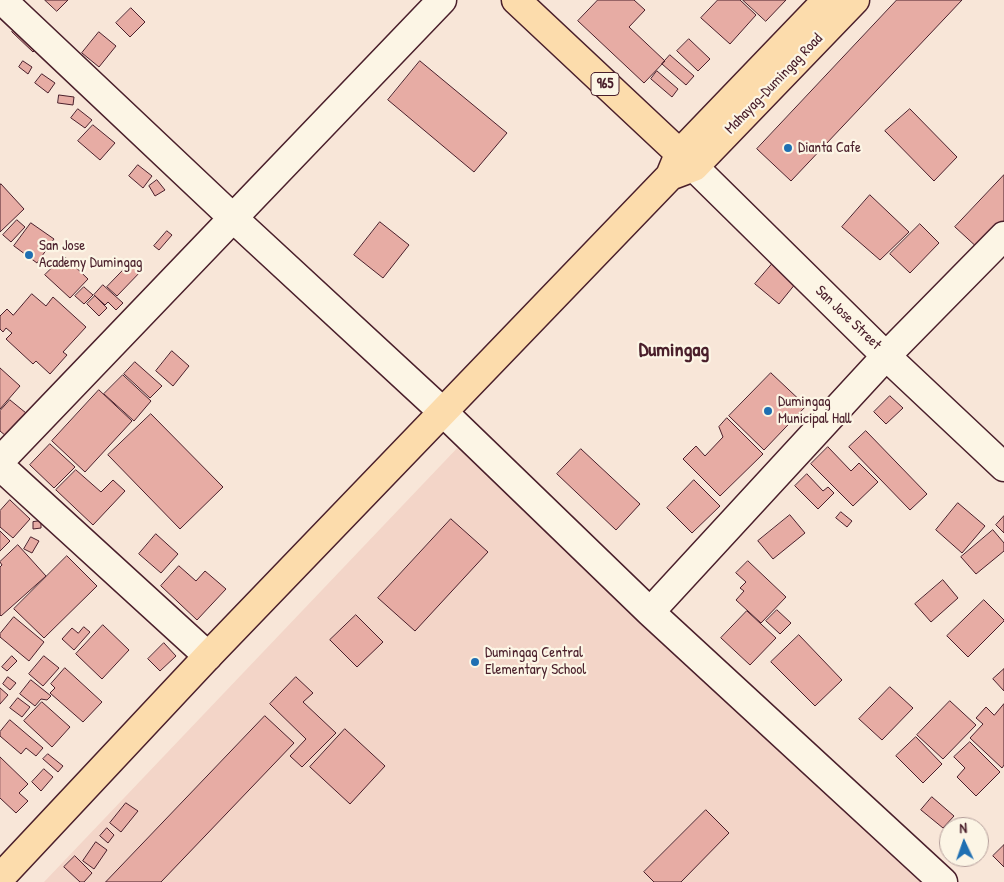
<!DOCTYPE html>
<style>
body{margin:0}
#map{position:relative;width:1004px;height:882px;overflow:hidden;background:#f8e6d8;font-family:"Patrick Hand",sans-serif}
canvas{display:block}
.north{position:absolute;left:939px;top:817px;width:50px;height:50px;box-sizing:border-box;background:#fcf5e5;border:1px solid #b59f9b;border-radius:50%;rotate:357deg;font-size:14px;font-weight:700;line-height:20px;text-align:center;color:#4a1f2b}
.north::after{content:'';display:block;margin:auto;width:18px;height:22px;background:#1f6fb2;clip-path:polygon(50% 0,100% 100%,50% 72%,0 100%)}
</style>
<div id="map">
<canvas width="1004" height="882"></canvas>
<div class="north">N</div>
</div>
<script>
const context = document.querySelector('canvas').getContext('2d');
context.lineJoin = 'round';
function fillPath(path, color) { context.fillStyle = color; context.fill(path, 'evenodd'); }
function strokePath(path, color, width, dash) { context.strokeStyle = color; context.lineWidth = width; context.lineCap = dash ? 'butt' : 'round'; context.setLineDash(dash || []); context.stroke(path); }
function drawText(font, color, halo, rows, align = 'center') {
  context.font = font + ' "Patrick Hand",sans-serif'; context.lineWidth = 4.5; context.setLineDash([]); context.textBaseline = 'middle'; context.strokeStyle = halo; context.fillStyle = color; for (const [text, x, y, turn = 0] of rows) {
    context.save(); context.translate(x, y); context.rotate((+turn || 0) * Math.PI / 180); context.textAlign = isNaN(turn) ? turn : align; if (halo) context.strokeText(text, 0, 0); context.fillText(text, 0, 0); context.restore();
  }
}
fillPath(new Path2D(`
 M462,443L931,882H44Z`), '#f3d5c8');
const building = new Path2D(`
 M45,0H68L57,11Z
 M598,0H634L645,10L629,27L665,61L644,83L578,21Z
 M718,0H740L756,15L730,44L701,18Z
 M743,0H786L766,21Z
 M897,0H962L791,181L757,149Z
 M131,8L145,22L130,37L116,23Z
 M18,25L40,45L33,52L12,32Z
 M99,32L116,46L99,67L82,53Z
 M689,39L710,59L698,71L677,51Z
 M670,55L694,76L686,85L662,64Z
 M23,61L32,67L28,74L19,67Z
 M420,61L507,133L474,172L388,100Z
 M657,71L678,89L672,97L651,79Z
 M42,74L55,83L48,93L35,83Z
 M59,95L74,97L73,105L58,103Z
 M78,109L92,120L85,128L71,118Z
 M910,109L957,157L934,181L885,131Z
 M93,125L115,143L100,160L78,141Z
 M138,165L152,176L143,188L129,176Z
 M1004,175V225L980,250L955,227Z
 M157,180L165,190L155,196L149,186Z
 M1,184L24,209L0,232V186Z
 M870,195L909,232L880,260L842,227Z
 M17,220L25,227L11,242L3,235Z
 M380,222L409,245L383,278L354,255Z
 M31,223L54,239L37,263L14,246Z
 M920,224L939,243L910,273L890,254Z
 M167,231L172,235L159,250L154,246Z
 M64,256L88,279L70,298L45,275Z
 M134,259L144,268L117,296L107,287Z
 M773,263L796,283L779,304L755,284Z
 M103,285L123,303L116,310L108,302L105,305L94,295Z
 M84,287L93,295L84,304L75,296Z
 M32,294L46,306L53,297L86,327L63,352L67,355L50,374L36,361L33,364L6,339L12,333L6,328L3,332L0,329V316L7,309L13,315Z
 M95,296L107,308L99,316L87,304Z
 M172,351L189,366L173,386L156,371Z
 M135,362L162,386L150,398L124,374Z
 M0,368L20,386L0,409Z
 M771,373L806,406L764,450L729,416Z
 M123,375L151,401L134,421L104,394Z
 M99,390L132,421L85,472L52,441Z
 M890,396L903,408L886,424L874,412Z
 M10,400L26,413L6,436L0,431V411Z
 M151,414L223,487L180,529L108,455Z
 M727,418L763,454L720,496L683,459L696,446L705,456L723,437L719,427Z
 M866,431L927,494L910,510L849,447Z
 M50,444L75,467L54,488L30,465Z
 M828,447L851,471L859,463L878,482L853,506L811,464Z
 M581,449L640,504L616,530L557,474Z
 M76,470L101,492L113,480L125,491L93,525L56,490Z
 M807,474L823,491L828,487L834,493L818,509L795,486Z
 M694,480L720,506L692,533L667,508Z
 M10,500L30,519L13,538L0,527V511Z
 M958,503L985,526L962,553L936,530Z
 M841,512L852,521L847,527L836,518Z
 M790,515L805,533L773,559L758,541Z
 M1004,516V533L996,525Z
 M451,519L488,552L415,631L378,598Z
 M41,521V528L33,529V522Z
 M993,530L1004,543V551L976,574L961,557Z
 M0,531L10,541L0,551Z
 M156,534L178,554L161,573L139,554Z
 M31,537L39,541L32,553L24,549Z
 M18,545L46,576L1,616L0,615V567L2,565L0,562Z
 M67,556L97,586L44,638L14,609Z
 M748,561L786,597L761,623L736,600L744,591L740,588L746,582L736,573Z
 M179,566L196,581L205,571L226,589L197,620L161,586Z
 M943,580L958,598L931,622L915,604Z
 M984,600L1004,620V621L968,657L947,636Z
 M777,610L791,623L780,634L766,621Z
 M747,611L776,638L750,665L721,638Z
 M356,615L383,642L357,667L330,640Z
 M14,617L44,642L29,661L0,637V634Z
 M103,625L129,650L102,679L76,654Z
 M84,627L90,632L74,650L62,639L72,628L78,633Z
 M799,635L842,680L815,706L771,662Z
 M164,643L176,656L160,671L148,659Z
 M12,656L17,661L7,671L2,667Z
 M44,656L59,668L43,686L29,674Z
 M65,668L102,702L83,722L50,693L55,688L51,684Z
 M1004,669V691L993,679Z
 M8,677L16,683L10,690L3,684Z
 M296,677L313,693L303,702L336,733L302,767L290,756L306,739L270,704Z
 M31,680L51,696L47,700L41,699L35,706L20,694Z
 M890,687L913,708L882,740L859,719Z
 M0,688L8,695L0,704Z
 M18,698L30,707L22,717L10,708Z
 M950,701L976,725L943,759L917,735Z
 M42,702L70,727L52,747L24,721Z
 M1004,704V765L1002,768L970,738L983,724L976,718L986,707L994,715Z
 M265,716L294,743L161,882H106Z
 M10,720L43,748L36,756L26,748L21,754L0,736V732Z
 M345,729L385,766L350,804L310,767Z
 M916,737L942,764L923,783L896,756Z
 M970,742L1000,772L976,796L957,777L965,768L954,757Z
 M48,754L63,766L58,772L43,759Z
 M0,757L28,784L19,793L28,801L16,813L0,798Z
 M44,769L53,777L41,791L32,782Z
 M932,797L954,816L943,828L921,810Z
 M126,803L138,811L121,832L110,823Z
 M706,810L729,833L681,882H654L644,872Z
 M107,828L114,835L108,843L100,836Z
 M96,842L107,850L94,869L83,861Z
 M1004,845V867L993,856Z
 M75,856L92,873L84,882H80L64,867Z`);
fillPath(building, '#e7aca4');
strokePath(building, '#4a1f2b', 1);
const minor = new Path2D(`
 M2,0L233,218L444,413L650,612L943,882
 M694,167L886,356L1004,467
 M0,461L442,0
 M0,466L208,656
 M650,612L886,356L1004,236`);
const major = new Path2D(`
 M516,0L693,166
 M670,176L694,167L855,0
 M0,878L208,656L670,176L679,154L827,0`);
strokePath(minor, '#4a1f2b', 31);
strokePath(major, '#4a1f2b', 31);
strokePath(minor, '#fcf5e5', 28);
strokePath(major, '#fcdcac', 28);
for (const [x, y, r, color] of [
 [788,148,5,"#1f6fb2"],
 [29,255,5,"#1f6fb2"],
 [768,411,5,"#1f6fb2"],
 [475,662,5,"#1f6fb2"]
]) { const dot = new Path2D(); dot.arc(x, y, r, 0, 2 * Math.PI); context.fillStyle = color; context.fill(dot); strokePath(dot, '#fcf5e5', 2); }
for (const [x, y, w] of [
 [605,84,28]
]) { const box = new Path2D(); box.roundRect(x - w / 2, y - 11.5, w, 23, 4); context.fillStyle = '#fcf5e5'; context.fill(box); strokePath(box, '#4a1f2b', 1); }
drawText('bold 14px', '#4a1f2b', null, [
 ["965",605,84]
]);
drawText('15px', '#4a1f2b', '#fcf5e5', [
 ["Mahayag-Dumingag Road",774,84,-46],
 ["San Jose Street",848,318,44]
]);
drawText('15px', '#4a1f2b', '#fcf5e5', [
 ["Dianta Cafe",798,148],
 ["San Jose",39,246],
 ["Academy Dumingag",39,263],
 ["Dumingag",778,402],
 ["Municipal Hall",778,419],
 ["Dumingag Central",485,653],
 ["Elementary School",485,670]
], 'left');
drawText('bold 20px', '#4a1f2b', '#fcf5e5', [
 ["Dumingag",674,351]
]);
</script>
